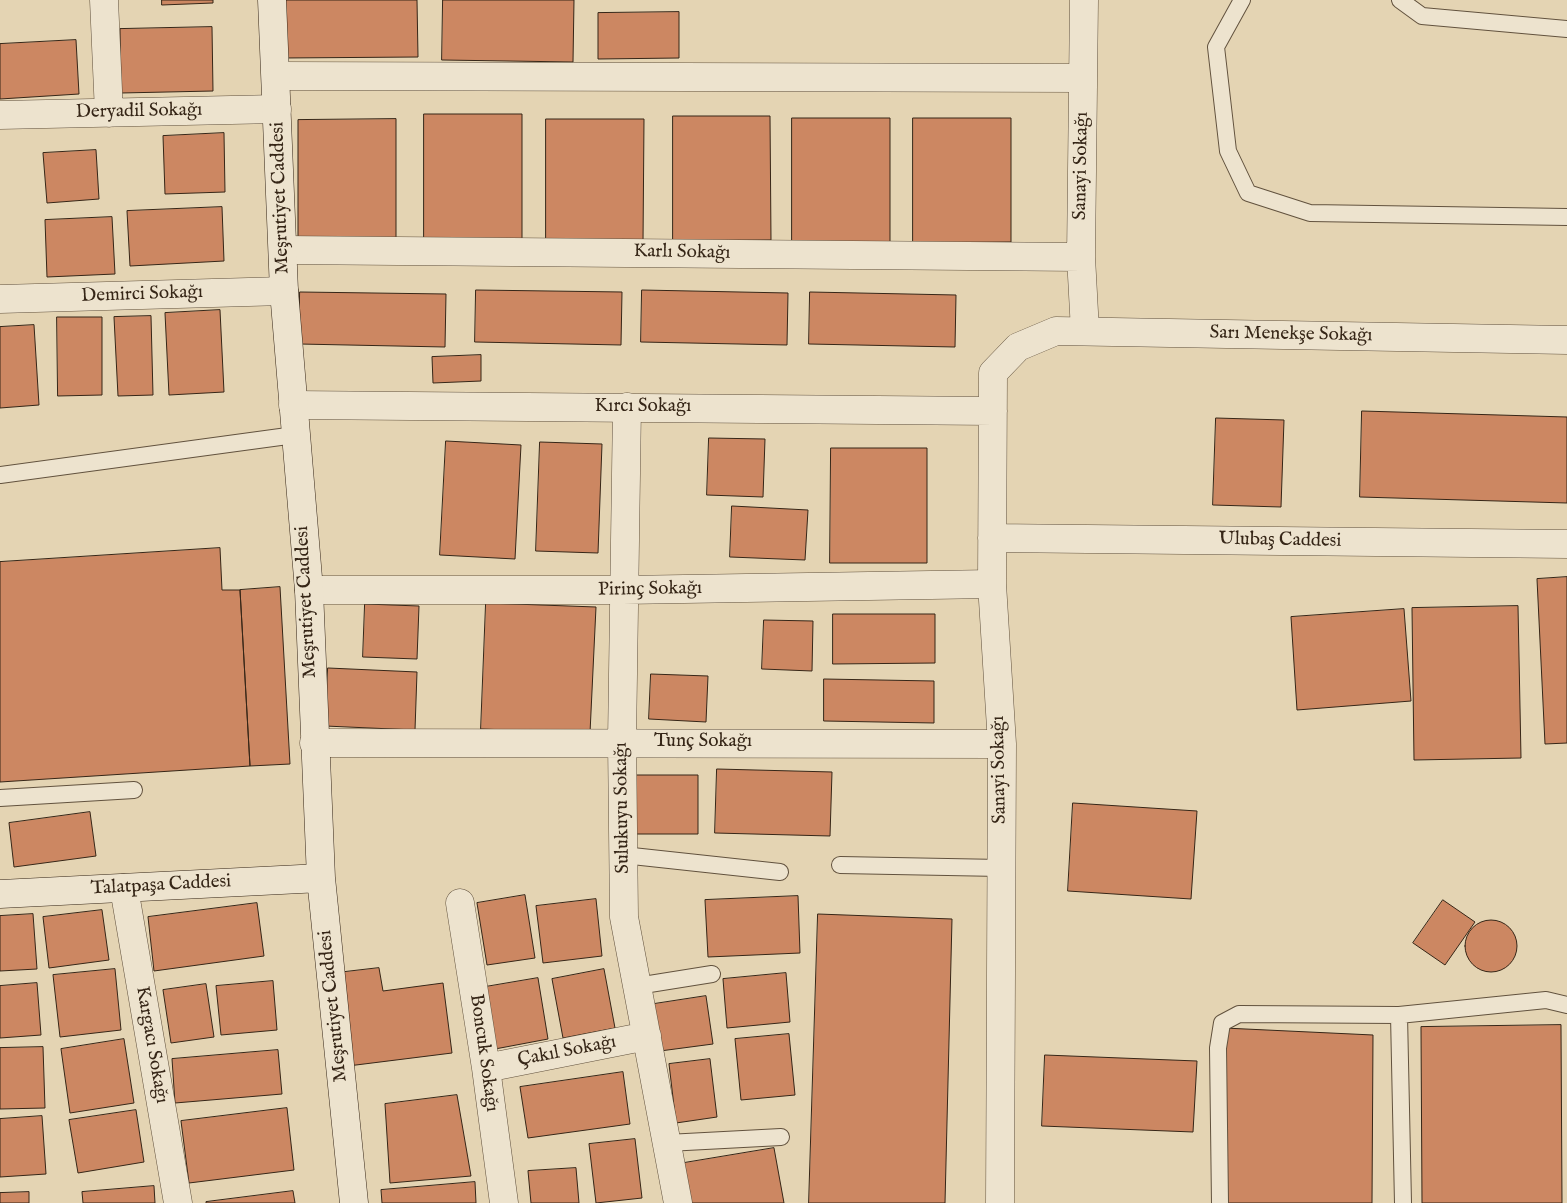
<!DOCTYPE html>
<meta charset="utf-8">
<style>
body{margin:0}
canvas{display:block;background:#e4d4b3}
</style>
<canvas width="1567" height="1203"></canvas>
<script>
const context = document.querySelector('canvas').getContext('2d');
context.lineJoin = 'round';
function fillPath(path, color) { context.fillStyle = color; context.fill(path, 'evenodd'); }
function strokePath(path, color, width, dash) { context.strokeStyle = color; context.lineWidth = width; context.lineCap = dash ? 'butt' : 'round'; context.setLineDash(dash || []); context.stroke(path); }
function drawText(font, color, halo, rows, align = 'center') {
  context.font = font + ' "IM FELL English",serif'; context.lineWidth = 4; context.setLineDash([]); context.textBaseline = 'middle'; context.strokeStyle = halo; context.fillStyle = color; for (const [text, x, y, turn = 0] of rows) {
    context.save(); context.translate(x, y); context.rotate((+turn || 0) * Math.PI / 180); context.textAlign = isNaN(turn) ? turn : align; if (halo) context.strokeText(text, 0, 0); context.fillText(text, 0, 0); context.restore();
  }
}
const building = new Path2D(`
 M162,0H213V3L162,5Z
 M283,0H417L418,57L283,58Z
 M443,0H574L573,62L442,60Z
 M679,12V58L598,59V13Z
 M212,27L213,91L121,93L120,29Z
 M76,40L79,94L0,99V44Z
 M424,114H522V239H424Z
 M673,116H770L771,240L673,241Z
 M792,118H890V242L792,243Z
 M913,118H1011V242L913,243Z
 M396,119V244H298V120Z
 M546,119H644L643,243L546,244Z
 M224,133L225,192L165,194L163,136Z
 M96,150L99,199L47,203L43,153Z
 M222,207L224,261L130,266L127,211Z
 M112,217L115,274L47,277L45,220Z
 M476,290L622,292L621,345L475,342Z
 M642,290L788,293L787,345L641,342Z
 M300,292L446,294L445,347L299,344Z
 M810,292L956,295L955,347L809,344Z
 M220,310L224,392L169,395L165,313Z
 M151,316L153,395L118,396L114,317Z
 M57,317H102V395L58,396Z
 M34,325L39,405L0,408V327Z
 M481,355V381L433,383L432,357Z
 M1362,411L1567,417V503L1360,497Z
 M1216,418L1284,420L1281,507L1213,505Z
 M709,438L765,439L763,497L707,495Z
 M446,441L521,445L515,559L440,555Z
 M540,442L602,444L598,553L536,551Z
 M831,448H927V563H830Z
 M732,506L808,510L805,560L730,557Z
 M220,548L222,590H240L250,766L0,782V562Z
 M1567,577V743L1545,744L1537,579Z
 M280,587L290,764L250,766L240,590Z
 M486,603L596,607L590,733L481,729Z
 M365,604L419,606L417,659L363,657Z
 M1518,606L1521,758L1414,760L1412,608Z
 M1404,609L1411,701L1297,710L1291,617Z
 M833,614H935V663L833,664Z
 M764,620L813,621L812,671L762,669Z
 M328,668L417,672L415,730L325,726Z
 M651,674L708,676L706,722L649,719Z
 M824,679L934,681V723L824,721Z
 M717,769L832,772L830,836L715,833Z
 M635,775H698V834H634Z
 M1073,803L1197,811L1191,899L1068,891Z
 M90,812L96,856L14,867L9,823Z
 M525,895L535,958L487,965L477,903Z
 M798,896L800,953L708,957L705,900Z
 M596,899L602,956L543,963L536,906Z
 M1443,900L1475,922L1445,965L1413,943Z
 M257,903L264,956L154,971L148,917Z
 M102,910L109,960L49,968L43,917Z
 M33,914L37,969L0,971V916Z
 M818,914L952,919L945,1203H809Z
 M1465 946a26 26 0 1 1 52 0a26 26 0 1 1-52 0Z
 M379,968L383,991L443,983L452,1053L348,1066L336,973Z
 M115,969L121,1030L60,1037L53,975Z
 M604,969L615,1028L563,1038L552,979Z
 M786,973L790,1022L727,1028L723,979Z
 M538,978L548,1039L495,1049L485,987Z
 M273,981L277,1030L221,1035L216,986Z
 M37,983L41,1035L0,1038V986Z
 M206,984L214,1037L171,1043L163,990Z
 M706,996L713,1044L660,1051L654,1004Z
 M1561,1025L1562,1203H1422L1421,1027Z
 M1224,1028L1373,1035L1372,1203H1228Z
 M789,1034L795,1095L741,1100L735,1039Z
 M124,1039L134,1103L70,1113L61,1049Z
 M43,1047L45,1108L0,1109V1048Z
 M278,1050L282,1094L175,1103L172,1059Z
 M1045,1055L1197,1061L1193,1132L1042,1126Z
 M710,1059L717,1117L676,1123L669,1064Z
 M623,1072L630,1124L528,1138L520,1087Z
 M457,1095L471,1176L390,1183L385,1104Z
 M287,1108L294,1170L189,1183L181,1121Z
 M136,1110L144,1162L78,1173L69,1120Z
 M42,1116L46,1174L0,1177V1119Z
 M635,1139L642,1198L596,1203L589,1144Z
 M774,1148L784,1203H691L684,1163Z
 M576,1168L579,1203H531L528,1171Z
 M475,1182L476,1203H382L381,1190Z
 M154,1186L155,1203H83L82,1192Z
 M293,1191L295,1203H206V1202Z
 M29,1192V1203H0V1193Z`);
fillPath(building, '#cc8762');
strokePath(building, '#362617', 1);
const service = new Path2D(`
 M1242,0L1216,47L1228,151L1248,193L1310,213L1567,217
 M1400,0L1422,16L1567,29
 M0,475L295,435
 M0,798L134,790
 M623,855L780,872
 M840,865L1001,868
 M637,986L712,974
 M1399,1015L1403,1203
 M667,1143L781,1137
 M1220,1203L1218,1048L1222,1023L1239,1014L1399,1015L1546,1000L1567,1005`);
const minor = new Path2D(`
 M104,0L109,113
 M1084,0L1081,257L1085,331
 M276,76L1082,78
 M0,115L277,109
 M283,250L1081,257
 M0,299L284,291
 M293,405L993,411
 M627,407L622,741L624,917L678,1203
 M992,538L1567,544
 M309,590H623L992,584
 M314,743L1002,744
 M124,888L178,1203
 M460,903L486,1068L504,1203
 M486,1068L647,1036
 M1000,1203L1002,744L992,584L993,373L1018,347L1056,331L1567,340`);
const secondary = new Path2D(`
 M272,0L284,291L309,590L321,878L354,1203
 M0,894L321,878`);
strokePath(service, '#62523e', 18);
strokePath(minor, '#62523e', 29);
strokePath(secondary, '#362617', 29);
strokePath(service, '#ede3ce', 16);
strokePath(minor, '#ede3ce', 28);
strokePath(secondary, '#ede3ce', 28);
drawText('19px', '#362617', '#ede3ce', [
 ["Deryadil Sokağı",139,112,-1],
 ["Sanayi Sokağı",1082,166,-89],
 ["Meşrutiyet Caddesi",281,198,-92],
 ["Karlı Sokağı",682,253,1],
 ["Demirci Sokağı",142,295,-2],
 ["Sarı Menekşe Sokağı",1291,335,1],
 ["Kırcı Sokağı",643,407],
 ["Ulubaş Caddesi",1280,541,1],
 ["Pirinç Sokağı",650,590,-1],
 ["Meşrutiyet Caddesi",307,602,-93],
 ["Tunç Sokağı",703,742],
 ["Sanayi Sokağı",1000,770,-91],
 ["Sulukuyu Sokağı",623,808,-91],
 ["Talatpaşa Caddesi",161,886,-3],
 ["Meşrutiyet Caddesi",334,1006,-96],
 ["Kargacı Sokağı",151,1045,80],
 ["Çakıl Sokağı",567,1052,-11],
 ["Boncuk Sokağı",483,1053,82]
]);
</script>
